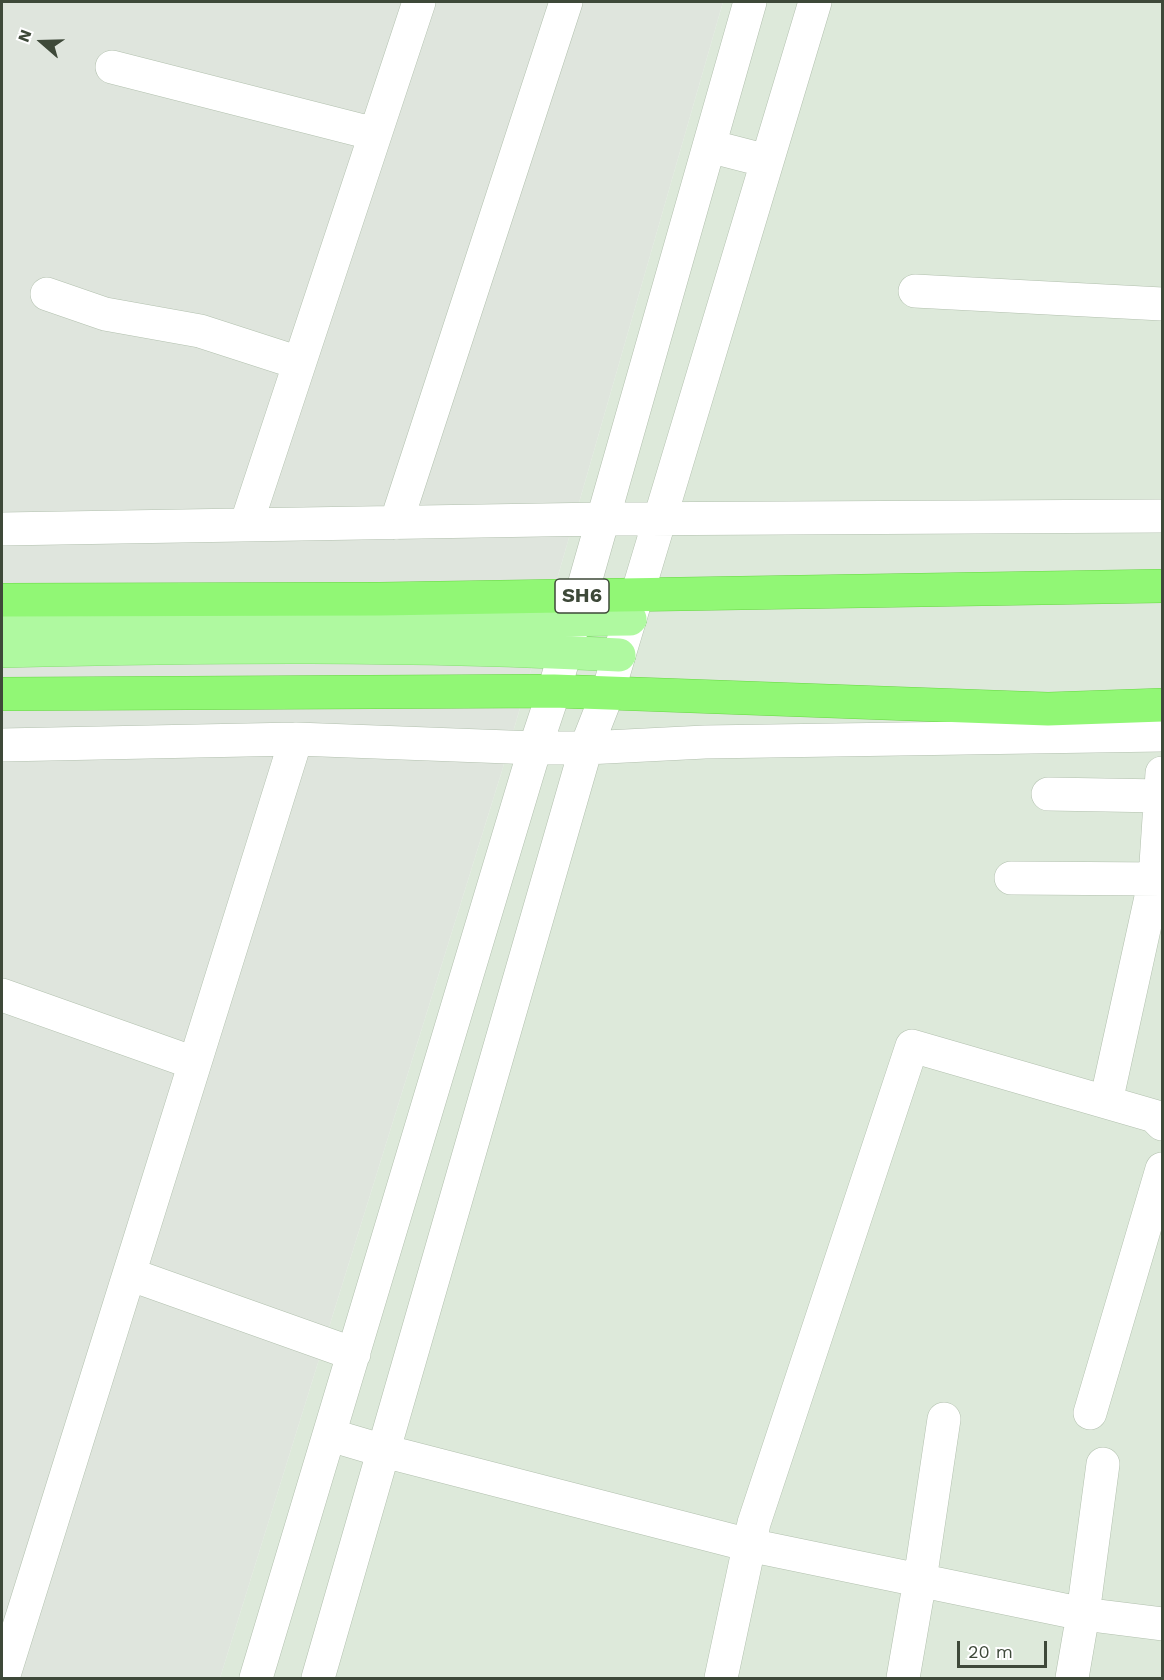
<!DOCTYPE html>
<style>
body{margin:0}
#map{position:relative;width:1164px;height:1680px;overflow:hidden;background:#edf5ec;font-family:"Work Sans",sans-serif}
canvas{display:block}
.frame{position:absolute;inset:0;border:3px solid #3e4939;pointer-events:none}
.north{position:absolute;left:12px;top:12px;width:60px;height:60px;-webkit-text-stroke:4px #fff;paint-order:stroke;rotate:290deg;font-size:16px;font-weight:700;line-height:24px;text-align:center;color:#3e4939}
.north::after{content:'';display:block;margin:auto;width:21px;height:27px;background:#3e4939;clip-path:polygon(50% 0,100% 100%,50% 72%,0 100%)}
.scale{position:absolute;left:957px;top:1641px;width:90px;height:27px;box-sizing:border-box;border:3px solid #3e4939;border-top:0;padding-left:8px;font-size:18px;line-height:21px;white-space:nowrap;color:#3e4939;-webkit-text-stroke:4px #fff;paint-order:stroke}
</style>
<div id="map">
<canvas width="1164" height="1680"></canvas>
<div class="frame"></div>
<div class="north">N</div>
<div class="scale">20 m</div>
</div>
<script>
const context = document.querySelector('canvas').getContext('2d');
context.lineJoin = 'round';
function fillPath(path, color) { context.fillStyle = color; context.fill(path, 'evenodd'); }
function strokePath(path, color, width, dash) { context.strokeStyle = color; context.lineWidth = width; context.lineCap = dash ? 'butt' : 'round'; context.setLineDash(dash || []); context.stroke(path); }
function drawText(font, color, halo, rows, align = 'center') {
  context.font = font + ' "Work Sans",sans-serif'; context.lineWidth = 4.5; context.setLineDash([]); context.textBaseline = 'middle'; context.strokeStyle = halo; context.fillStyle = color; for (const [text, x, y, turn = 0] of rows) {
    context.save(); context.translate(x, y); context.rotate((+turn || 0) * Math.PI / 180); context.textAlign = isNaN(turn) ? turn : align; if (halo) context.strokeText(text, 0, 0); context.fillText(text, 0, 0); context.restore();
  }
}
fillPath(new Path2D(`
 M723,2H1162V1678H220L501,774Z`), '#dde9da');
fillPath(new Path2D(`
 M2,2H723L501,774L220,1678H2Z`), '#dfe5dd');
const minor = new Path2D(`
 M112,67L375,134
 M709,146L767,161
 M915,291L1162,304
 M47,294L105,314L200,331L299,363
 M396,523L566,2
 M246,525L419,2
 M2,529L602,519L1162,516
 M2,745L296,739L535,748H586L705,742L1162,735
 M1048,794L1162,796
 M1011,878L1162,879
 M2,995L194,1063
 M1106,1102L1155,879L1162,773
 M129,1274L354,1354
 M1090,1413L1162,1169
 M330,1435L384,1451L749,1545L1083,1614L1162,1624
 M3,1678L296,739
 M256,1678L535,748L554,691L750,2
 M318,1678L586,748L608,692L619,655L815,2
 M721,1678L754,1523L912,1046L1154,1116L1162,1124
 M903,1678L920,1580L944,1419
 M1072,1678L1083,1614L1103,1464`);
const major = new Path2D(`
 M2,626L630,619
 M2,651C207,646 414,644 619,655`);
const highway = new Path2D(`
 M2,600L380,599L1162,586
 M2,694L554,691L1048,709L1162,705`);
strokePath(minor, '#b2c0ae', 34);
strokePath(major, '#84df70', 34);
strokePath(highway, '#68d644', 34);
strokePath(minor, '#fff', 33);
strokePath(major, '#aff9a0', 33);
strokePath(highway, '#91f775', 33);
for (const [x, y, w] of [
 [582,596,54]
]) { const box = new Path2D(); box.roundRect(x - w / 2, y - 17, w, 34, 4.5); context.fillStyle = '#fff'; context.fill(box); strokePath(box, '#3e4939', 1.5); }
drawText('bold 20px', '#3e4939', null, [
 ["SH6",582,596]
]);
</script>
